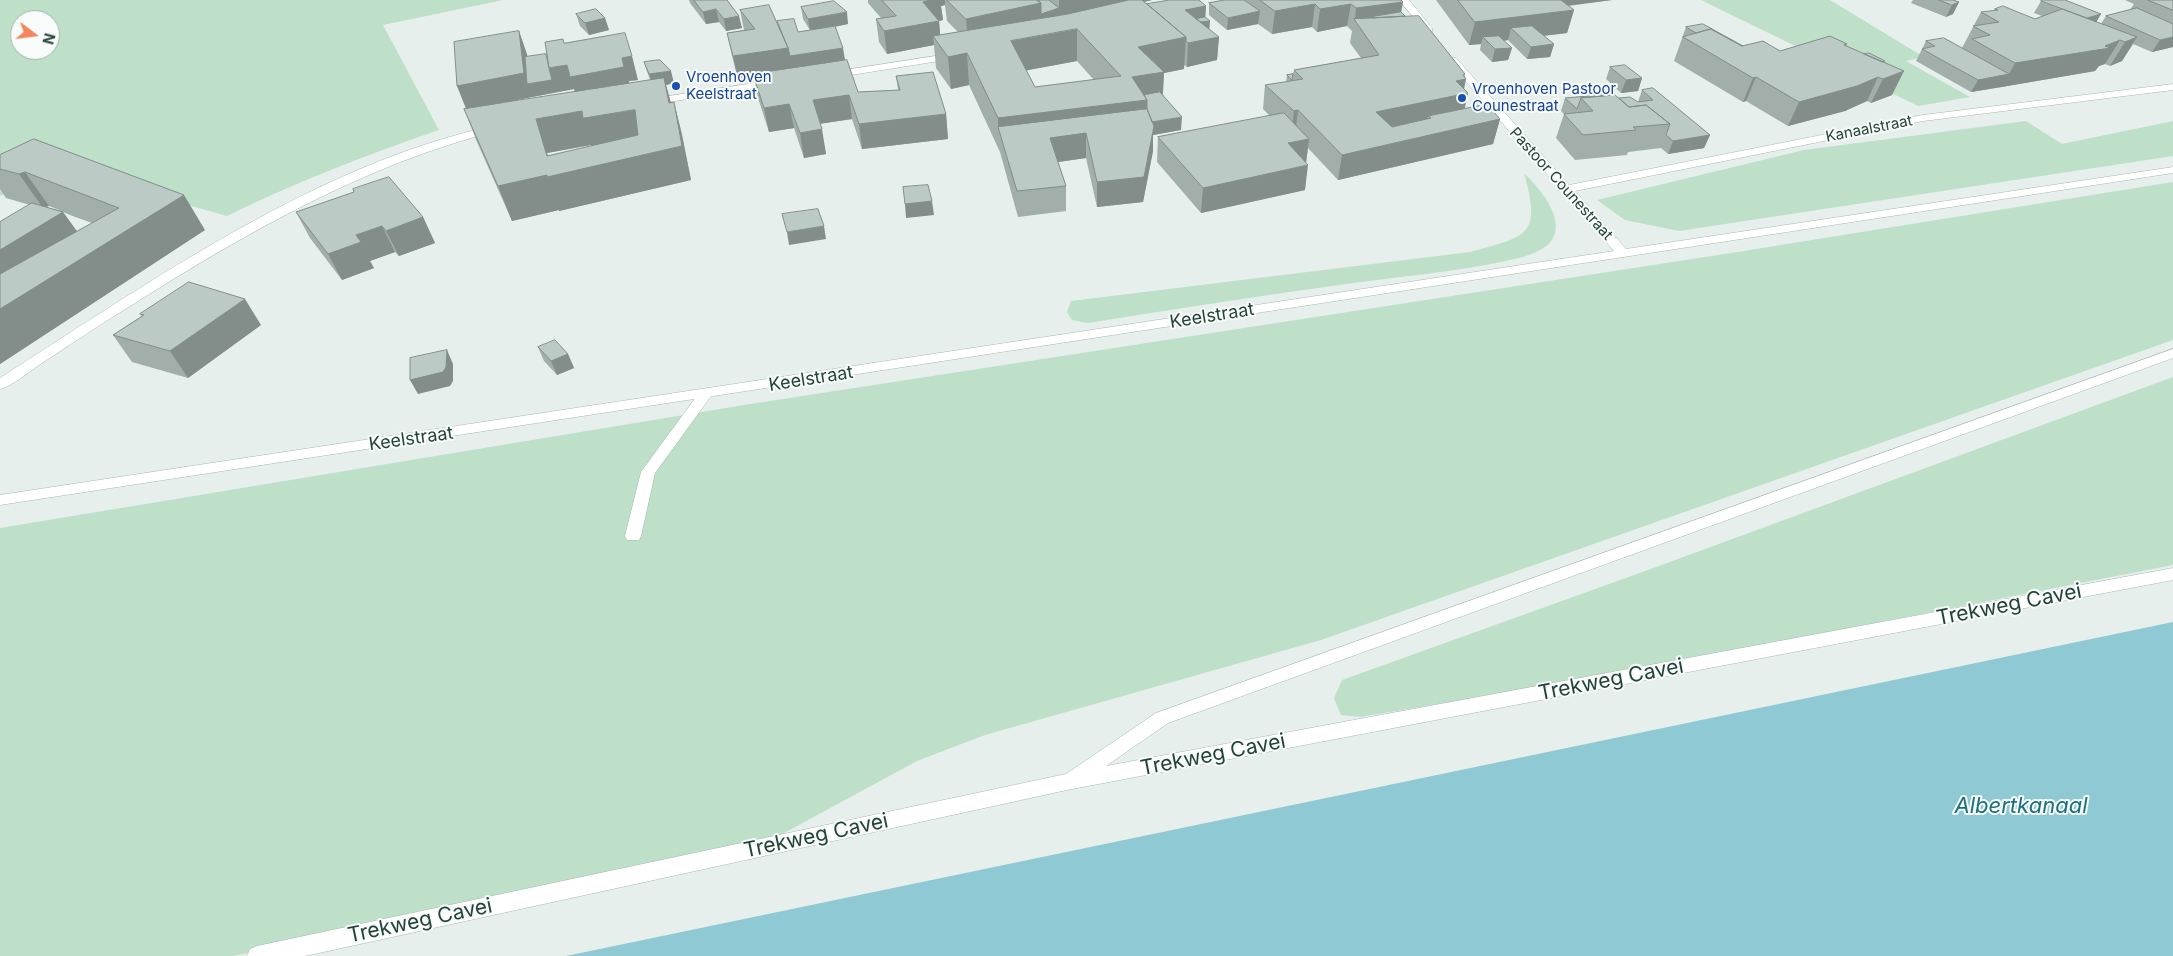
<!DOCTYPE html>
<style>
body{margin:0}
#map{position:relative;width:2173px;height:956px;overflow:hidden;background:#e6efeb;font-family:Inter,sans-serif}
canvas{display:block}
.north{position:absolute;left:10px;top:10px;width:50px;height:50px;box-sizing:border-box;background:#f7fbf9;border:1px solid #a3b1ad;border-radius:50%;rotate:105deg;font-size:14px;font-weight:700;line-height:20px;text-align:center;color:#24423a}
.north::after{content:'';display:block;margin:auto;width:18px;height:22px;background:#f4845f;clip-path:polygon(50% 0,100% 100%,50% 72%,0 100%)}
</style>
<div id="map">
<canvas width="2173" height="956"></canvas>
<div class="north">N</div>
</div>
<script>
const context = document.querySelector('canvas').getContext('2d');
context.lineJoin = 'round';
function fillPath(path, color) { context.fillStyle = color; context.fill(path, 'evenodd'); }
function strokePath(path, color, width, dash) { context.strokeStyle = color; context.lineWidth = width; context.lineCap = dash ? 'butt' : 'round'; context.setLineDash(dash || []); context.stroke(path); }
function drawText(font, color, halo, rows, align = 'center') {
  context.font = font + ' Inter,sans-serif'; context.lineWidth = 4; context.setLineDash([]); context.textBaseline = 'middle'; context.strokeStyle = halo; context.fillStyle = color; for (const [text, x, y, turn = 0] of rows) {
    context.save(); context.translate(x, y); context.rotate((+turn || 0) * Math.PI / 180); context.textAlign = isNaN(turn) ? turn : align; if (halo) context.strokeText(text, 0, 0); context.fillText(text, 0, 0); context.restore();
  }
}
fillPath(new Path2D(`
 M0,0H503L383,25L439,130C366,155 296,182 227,216L53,167L0,196ZM20,20H50V50H20Z
 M1701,0H1830L1924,57L1906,61L1970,97L1918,106Z
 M2026,121L2062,144L2173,121V156L1679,231L1625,220L1597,200L1804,150Z
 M1524,173C1539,188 1566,218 1552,240C1546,249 1532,254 1523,257C1468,271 1410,275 1354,283C1265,295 1176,309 1088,323L1072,320L1067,312L1071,301L1470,252C1527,236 1542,237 1524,173Z
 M2173,182V340L1321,640L985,735L917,761L760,846L233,956H0V528L744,405L1731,253Z
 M2173,377V565L1578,681L1360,717L1341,715L1334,698L1342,680L1648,570Z`), '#bfe0c8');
fillPath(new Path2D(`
 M2173,622V956H566Z`), '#8ec9d4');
const service = new Path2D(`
 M2173,349V358L1168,723L1106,766L2173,568V580L1067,790L305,956H247L250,949L257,946L1066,774L1156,713Z
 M704,391L711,396L655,473L641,536L639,540H627L625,536L641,472L699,393Z`);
const minor = new Path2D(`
 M1399,0H1409L1432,28V32H1426Z
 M955,53L958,54V58L832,78L827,75L832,72Z
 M1450,58H1456L1569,185L1923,115L2173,84V90L1923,121L1575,191L1626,249L2173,167V173L0,505V495L1614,251L1470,86L1450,62Z
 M775,80L779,81V85L649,105L644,102L649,99Z
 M493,126L497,127V131C366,164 248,232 135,303C102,323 71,344 39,365C27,373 14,385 0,389V378C150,282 317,164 493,126Z`);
strokePath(service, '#a8b8b2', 1);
strokePath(minor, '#a8b8b2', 1);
fillPath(service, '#fff');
fillPath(minor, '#fff');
fillPath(new Path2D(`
 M689,0H727L742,28L726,31L719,22L706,24L690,3Z
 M868,0H1036L1038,1L1040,0H1152L1144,2L1147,4L1206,6L1205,17L1209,29L1219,37L1217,60L1187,67L1184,65V69L1164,73L1163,95L1181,130L1153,135V151L1143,202L1097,207L1086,158L1058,162L1066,186V211L1018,217L1000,152L969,85L951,89L936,68L934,45L887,54L879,42L876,19L881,18L868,3ZM945,5L947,21L958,32L940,35L939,21L943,20L941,6ZM1077,61L1094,80L1035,87L1026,70Z
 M1225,0H1401L1403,2L1401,12L1465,74L1464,88L1465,109L1500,119L1493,144L1338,180L1308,148L1306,163L1305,190L1201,213L1157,162L1158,137L1270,116L1263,109L1265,85L1286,82L1287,75L1293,74L1294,70L1361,58L1350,43L1352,31L1347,26L1317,32L1312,27L1272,34L1258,24L1227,30L1209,15V3Z
 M1436,0H1612L1569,6L1574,10L1567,33L1544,36L1554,44L1550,57L1527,59L1508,40L1504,41L1512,48L1508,60L1492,62L1480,50L1481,44L1469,45Z
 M1913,0H1953L1959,2L1953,14L1946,17L1911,3Z
 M2125,0H2173V47L2152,52L2133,44L2122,61L2110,66L2105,64L2099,66L2095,71L1971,92L1916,61L1926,41L1962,48L1981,12L1994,11L1995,9L2035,19L2042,16L2034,13L2041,1L2101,24L2106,16L2130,10L2134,4Z
 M801,7L848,24L835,27L845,60L858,92L898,90L896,76L946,114L948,139L862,149L852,119L820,124L826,154L804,158L794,128L769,132L758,98L754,77L738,79L732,56L727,33L744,30L740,10L798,32L810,30L803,19Z
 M576,14L605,18L609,30L589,35L580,26Z
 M1686,27L1743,46L1780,51L1847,44L1846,46L1884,63L1892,95L1871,103L1867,101L1845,111L1788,126L1746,101L1743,102L1674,61Z
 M519,31L527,57L546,54L564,43L638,80L629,81V84L650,80L644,62L674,83L666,85L671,103L674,102L682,135L691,180L559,211V210L512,221L477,142L464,109H466L457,86ZM574,89L575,92L493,105L532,97ZM591,145V146L548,156L547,153Z
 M1610,67L1642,78L1638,91L1621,93L1606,79Z
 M1642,90L1710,135L1704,148L1668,154L1661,148L1628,152L1627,155L1575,160L1556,138L1564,114L1561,111L1565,98L1597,95L1598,93L1614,95L1619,98L1638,102Z
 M0,155L205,230L0,364V222L30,205L6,198L0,189ZM49,206L62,211L46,207ZM63,212L70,215L92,223L77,231Z
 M296,212L423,217L435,243L399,256L395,252L370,261L374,268L342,280L310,238Z
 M140,314L261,325L188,378L132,362L113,335L142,316Z
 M538,347L568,354L574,368L557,375L544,361Z`), '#a1aea9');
fillPath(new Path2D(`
 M928,0H945V5L941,6L943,20L939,21L941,44L933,36L934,45L887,54L884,31L923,2Z
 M1059,0H1152L968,42L966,19L1041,3L1059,8Z
 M1541,0H1612L1539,9Z
 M1403,2L1399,24L1371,17L1369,29L1355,20L1356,8Z
 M1959,2L1953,14L1946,17L1952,5Z
 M1315,4L1312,27L1272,34L1275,11Z
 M1351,4L1347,26L1317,32L1320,9Z
 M1206,6L1205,22L1210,21L1209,33L1185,10Z
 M716,9L719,22L706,24L703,12Z
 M1574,10L1567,33L1522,38L1511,28L1508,40L1488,43L1483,37L1481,44L1469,45L1475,22Z
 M1260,11L1258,24L1227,30L1228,18Z
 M847,12L848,24L810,31L808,19Z
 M2101,14L2094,26L2087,18Z
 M739,16L742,28L726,31L724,19Z
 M605,18L609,30L589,35L585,23Z
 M1077,29V61L1013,73L1011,41Z
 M519,31L527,54L530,83L549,68L632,56L638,80L629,81L631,91L578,101L574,89L532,97L467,110L457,86Z
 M1186,37L1184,69L1164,73L1162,105L1146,134L1086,133V158L1051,163L998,127V118L1132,77L1138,47Z
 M1219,37L1217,60L1187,67L1188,43Z
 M2137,37L2122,61L2110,66L2125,42Z
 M2173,37V47L2152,52L2160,40Z
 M2120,40L2105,64L2099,66L2095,71L2002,87L2015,63L2105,46Z
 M1554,44L1550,57L1527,59L1531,47Z
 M788,48H843L845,60L738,79L733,56Z
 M1512,48L1508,60L1492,62L1495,49Z
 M967,53L969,85L951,89L948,57Z
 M671,71L674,83L666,85L673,111L669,103L653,87L649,74Z
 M1904,71L1892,95L1871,103L1883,79Z
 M2009,74L2002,87L1971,92L1978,80Z
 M1756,77L1746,101L1743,102L1753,78Z
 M1878,77L1867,101L1845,111L1788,126L1799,102Z
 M1642,78L1638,91L1621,93L1626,80Z
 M1466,79L1463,94L1468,93L1463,117L1431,118L1428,116L1427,125L1372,137L1376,112L1456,81Z
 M849,95L852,119L817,124L813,100Z
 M674,102L682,135L691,180L559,211V210L512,221L498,186L547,156L536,119L582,111L635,110L645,143L593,152L591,145L547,153L554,175L682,146Z
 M789,104L794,128L769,132L764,108Z
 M1298,110L1295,135H1291L1294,111Z
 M946,114L948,139L862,149L859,124Z
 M1182,117L1181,130L1153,135V151L1143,202L1097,207V182L1148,123Z
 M1500,119L1493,144L1338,180L1342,155Z
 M822,129L826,154L804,158L800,133Z
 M1710,135L1704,148L1668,154L1673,141Z
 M1309,139L1306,163L1288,143Z
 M1308,165L1305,190L1201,213L1203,188Z
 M25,172L49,206L43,208L19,174Z
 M184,195L205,230L0,364V309Z
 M932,201L934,215L906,218L905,204Z
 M63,212L87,246L0,303V250Z
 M423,217L435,243L399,256L386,231Z
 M382,226L395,252L370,261L374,268L342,280L328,254L356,235Z
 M824,226L826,239L789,245L787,232Z
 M245,299L261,325L188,378L170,351Z
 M447,350L453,364V381L450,386L418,394L410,380Z
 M568,354L574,368L557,375L551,361Z`), '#838d89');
const building = new Path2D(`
 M694,0H727L739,16L724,19L716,9L703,12Z
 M882,0H931L923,2L939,21L884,31L876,19L896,16Z
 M947,0H1036L1041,3L966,19Z
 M1041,0H1049L1059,8L1041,14V3L1038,1Z
 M1129,0H1142L1186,37L1138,47L1164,72L1132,77L1147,100L998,118L967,53L948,57L933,36L1068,14ZM1077,29L1121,76L1035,87L1011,41Z
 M1170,0H1199L1206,6L1185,10L1219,37L1188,43L1186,41V37L1147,4Z
 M1225,0H1244L1260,11L1228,18L1209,3Z
 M1260,0H1401L1403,2L1356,8L1351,4L1320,9L1315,4L1275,11Z
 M1458,0H1561L1574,10L1475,22Z
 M1939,0H1953L1959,2L1952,5Z
 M2043,0H2065L2101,14L2087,18L2041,1Z
 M2148,0H2173V10Z
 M834,1L847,12L808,19L801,7Z
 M769,5L788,48L733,56L727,33L755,29L740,10Z
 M2003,6L2035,19L2062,9L2137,37L2125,42L2120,40L2105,46L2110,48L2015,63L1972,39L1990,35L1973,26L1999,22L1981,12L1998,10L1995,9Z
 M2137,8L2173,24V37L2160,40L2106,16Z
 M596,9L605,18L585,23L576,14Z
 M1401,12L1405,16L1372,18L1371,17Z
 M1419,16L1465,74L1463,75L1466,79L1456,81L1468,93L1376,112L1392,127L1431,118L1428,116L1487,104L1500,119L1342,155L1298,110L1294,111L1265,85L1303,79L1294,70L1379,55L1354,19Z
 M1205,17L1210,21L1201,22L1196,19Z
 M794,19L798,32L835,26L843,48L790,56L788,48L777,21Z
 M1703,24L1743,46H1742L1711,29L1696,33L1686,27Z
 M1532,26L1554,44L1531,47L1511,28Z
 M1711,29L1742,46L1763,41L1780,51L1830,36L1847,44L1844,45L1904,71L1883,79L1878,77L1857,86L1799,102L1756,77L1753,78L1683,37Z
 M519,31L524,73L457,86L454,42Z
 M625,33L632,56L622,58L624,67L570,77L567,65L549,68L545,42L563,39L564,43Z
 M1499,36L1512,48L1495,49L1483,37Z
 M1944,38L2009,74L1978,80L1922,49L1935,46L1926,41Z
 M1869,53L1885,61L1882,62L1864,54Z
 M546,54L549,68L552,80L527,84L525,57Z
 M660,60L671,71L649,74L644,62Z
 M847,60L858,92L900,90L896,76L933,72L946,114L859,124L849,95L813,100L822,129L800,133L789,104L764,108L753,74Z
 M1625,65L1642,78L1626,80L1610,67Z
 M1293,74L1292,80L1287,75Z
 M664,78L669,103L674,102L682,146L547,177V175L498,186L464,109ZM635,110L638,135L547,156L536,119L582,111L583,118Z
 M1653,88L1710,135L1673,141L1666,135L1670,124L1646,105L1629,107L1619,98L1630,97L1638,102L1653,100L1642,90Z
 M1609,91L1614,95L1581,98L1577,109L1565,98L1600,95L1598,93Z
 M1160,92L1182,117L1152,122L1147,109V100L1144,95Z
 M1615,95L1629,107L1646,105L1670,124L1633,127L1636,130L1583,135L1564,114L1593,111L1581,98Z
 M1147,109L1154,126L1144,177L1097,182L1086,133L1050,138L1066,186L1017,191L998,127Z
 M1284,113L1309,139L1288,143L1308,165L1203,188L1158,137Z
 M34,139L184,195L0,309V274L119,208L25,172L19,174L0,169V155Z
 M389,177L423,217L386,231L382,226L356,235L361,242L328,254L296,212L354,192L353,189Z
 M928,185L932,201L905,204L903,187Z
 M32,203L63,212L0,250V222Z
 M818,209L824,226L787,232L782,214Z
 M189,282L245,299L170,351L113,335L144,315L140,314Z
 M555,340L568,354L551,361L538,347Z
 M447,350L446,367L443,372L410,380V358Z`);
fillPath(building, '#bbcac4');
strokePath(building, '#838d89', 1);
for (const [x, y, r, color] of [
 [676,86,5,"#1a4fb4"],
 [1462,98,5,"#1a4fb4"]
]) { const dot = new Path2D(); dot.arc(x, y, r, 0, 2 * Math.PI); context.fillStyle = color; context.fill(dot); strokePath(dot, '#f7fbf9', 2); }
drawText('15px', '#164399', '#f7fbf9', [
 ["Vroenhoven",686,77],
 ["Keelstraat",686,94],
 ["Vroenhoven Pastoor",1472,89],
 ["Counestraat",1472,106]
], 'left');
drawText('15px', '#24423a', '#f7fbf9', [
 ["Kanaalstraat",1869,129,-11],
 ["Pastoor Counestraat",1561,184,48]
]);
drawText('18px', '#24423a', '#f7fbf9', [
 ["Keelstraat",1212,316,-9],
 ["Keelstraat",811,379,-9],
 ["Keelstraat",411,439,-8]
]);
drawText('21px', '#24423a', '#f7fbf9', [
 ["Trekweg Cavei",2009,605,-11],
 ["Trekweg Cavei",1611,680,-11],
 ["Trekweg Cavei",1213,755,-11],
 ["Trekweg Cavei",816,836,-12],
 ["Trekweg Cavei",420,921,-12]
]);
drawText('italic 22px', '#1c6f80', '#f7fbf9', [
 ["Albertkanaal",2021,806]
]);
</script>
